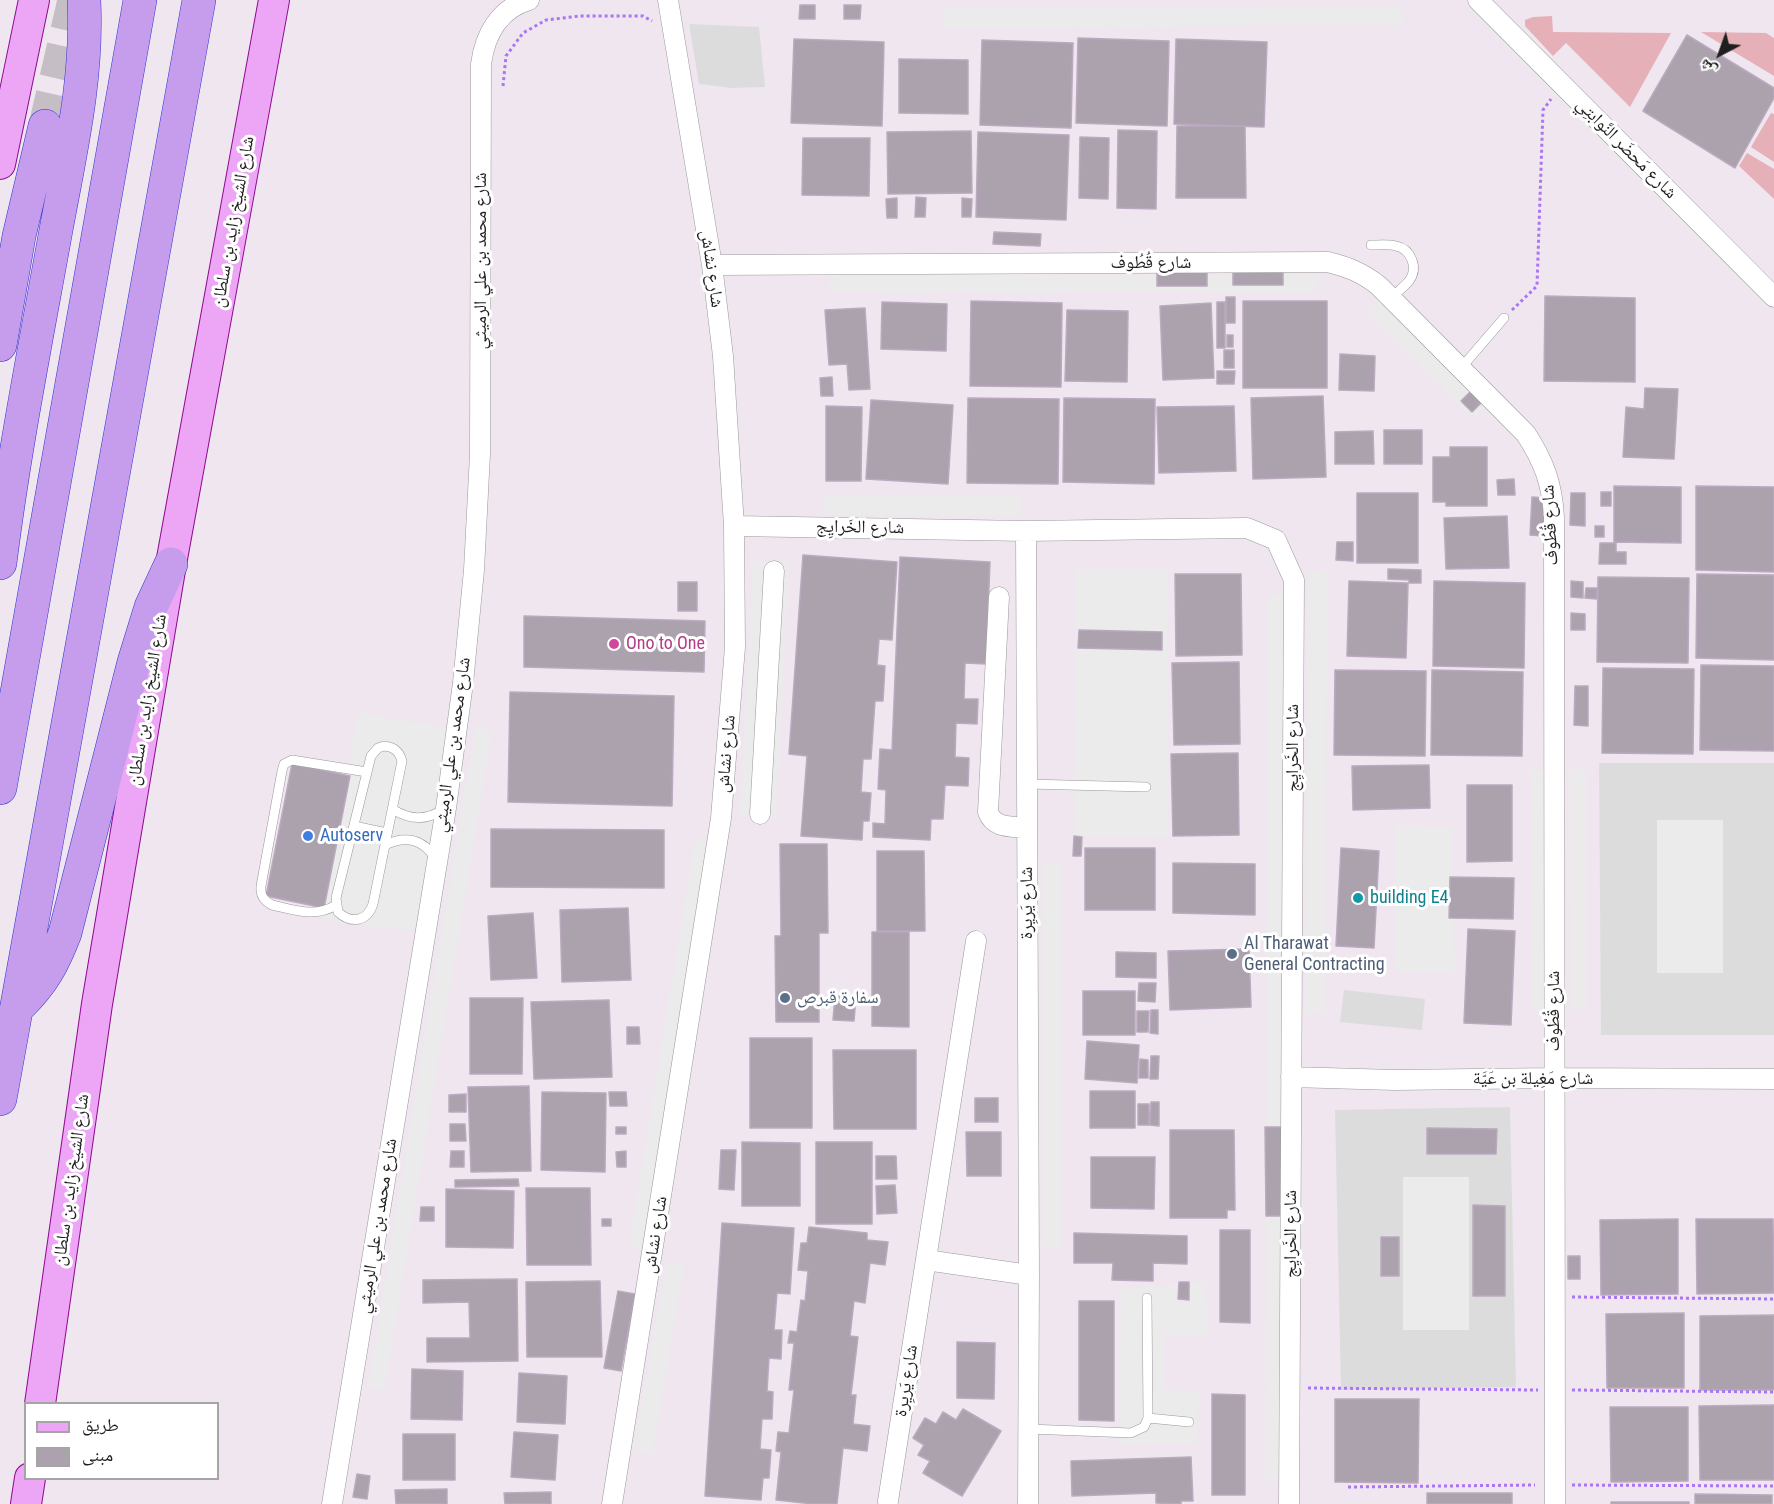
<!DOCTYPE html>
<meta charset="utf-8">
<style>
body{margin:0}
#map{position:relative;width:1774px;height:1504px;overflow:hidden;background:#efe6ef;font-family:"Roboto Condensed","Noto Naskh Arabic",sans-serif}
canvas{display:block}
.legend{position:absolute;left:24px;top:1402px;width:195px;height:78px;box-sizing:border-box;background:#fff;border:2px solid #a5a5a5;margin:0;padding:8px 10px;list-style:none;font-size:18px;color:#1f1f1f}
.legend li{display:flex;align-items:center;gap:12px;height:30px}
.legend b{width:30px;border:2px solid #a5a5a5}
.north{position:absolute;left:1690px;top:24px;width:60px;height:60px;-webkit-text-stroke:4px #fff;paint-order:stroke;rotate:221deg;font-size:16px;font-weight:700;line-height:24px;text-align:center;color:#1f1f1f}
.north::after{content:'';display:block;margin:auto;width:21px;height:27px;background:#1f1f1f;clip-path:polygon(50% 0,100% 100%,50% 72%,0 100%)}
</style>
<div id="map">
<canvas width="1774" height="1504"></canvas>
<ul class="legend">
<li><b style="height:8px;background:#eda5f6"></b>طريق</li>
<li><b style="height:16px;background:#aba2ae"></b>مبنى</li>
</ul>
<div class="north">ش</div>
</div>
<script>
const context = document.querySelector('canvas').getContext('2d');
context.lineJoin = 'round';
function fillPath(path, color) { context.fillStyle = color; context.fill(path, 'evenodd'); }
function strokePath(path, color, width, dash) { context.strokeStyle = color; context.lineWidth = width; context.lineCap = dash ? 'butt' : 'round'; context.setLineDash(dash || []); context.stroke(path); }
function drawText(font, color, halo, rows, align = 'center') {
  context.font = font + ' "Roboto Condensed","Noto Naskh Arabic",sans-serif'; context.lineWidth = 6; context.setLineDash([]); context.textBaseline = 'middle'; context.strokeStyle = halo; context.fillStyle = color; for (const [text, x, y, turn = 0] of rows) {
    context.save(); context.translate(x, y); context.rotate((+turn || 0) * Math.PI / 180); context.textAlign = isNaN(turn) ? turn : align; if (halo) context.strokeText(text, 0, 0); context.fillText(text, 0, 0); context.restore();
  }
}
fillPath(new Path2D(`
 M689,24L759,27L765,87L731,88L699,84Z
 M1599,763H1774V1035H1601Z
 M1344,990L1425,999L1422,1030L1340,1022Z
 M1510,1107L1516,1387L1341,1390L1335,1110Z`), '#dddcdd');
fillPath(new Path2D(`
 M1552,16L1553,32L1671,33L1630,107L1566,43L1553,56L1525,26V20L1533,17Z
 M1701,32L1766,33L1774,38V76Z
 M1771,113L1774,114V162L1751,147Z
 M1747,153L1774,169V199L1739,166Z`), '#e6b0b9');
fillPath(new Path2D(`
 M1402,6L1403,25L944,28L942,9Z
 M830,275H1318L1317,291H830Z
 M1382,300L1486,406L1473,419L1367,312Z
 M1022,495L1021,515H823L824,496Z
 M753,561H789L776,819L740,815Z
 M1076,570H1167V837L1074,836Z
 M1308,571H1327L1325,1013H1305Z
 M1268,596L1286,597L1285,1480L1265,1479Z
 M358,713L447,728L417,931L322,921Z
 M475,728L492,730L384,1391L368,1387Z
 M1569,769H1586V1010H1570Z
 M1531,771H1547L1548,1012H1531Z
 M1657,820H1723V973H1657Z
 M1396,825L1451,828L1455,973L1396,971Z
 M695,840L711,843L644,1249L629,1245Z
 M1042,862L1062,863L1061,1249L1042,1247Z
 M1403,1177H1469V1330H1403Z
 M667,1261L684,1265L652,1454L633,1450Z
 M1205,1283L1208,1336L1164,1334L1163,1389L1199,1392L1197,1443L1120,1445L1121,1288Z`), '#ebebeb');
const building = new Path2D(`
 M800,5H815V19H799Z
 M844,5H861L860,19H844Z
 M1687,35L1774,88V98L1735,168L1643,111Z
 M1078,38L1169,41L1167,126L1076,123Z
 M794,39L884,42L882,126L791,123Z
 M1176,39L1267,42L1264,127L1174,124Z
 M982,40L1073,43L1071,128L980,125Z
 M899,59L968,60V114L899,113Z
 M1177,126H1245L1246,198H1176Z
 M1118,130L1157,131L1156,209L1117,208Z
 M971,131L972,193L888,194L887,132Z
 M978,132L1069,135L1066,220L976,217Z
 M1080,137L1109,138L1108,199L1079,198Z
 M803,138H870L869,196L802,195Z
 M916,197L926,198L925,217H915Z
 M897,198V218H887L886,199Z
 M962,198L972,199L971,217H962Z
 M994,232L1041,234L1040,246L993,244Z
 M1157,271H1207V286H1157Z
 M1233,271H1283V285H1233Z
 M1545,296L1635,298V382L1544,381Z
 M1226,297H1235V323H1226Z
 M971,301L1062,303L1061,387L970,386Z
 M1243,301H1327V388H1243Z
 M882,302L947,304L946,351L881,349Z
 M1217,302H1225V348H1217Z
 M1211,303L1214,378L1163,380L1160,306Z
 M865,308L870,389L849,390L847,364L829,365L825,310Z
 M1067,310L1128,311L1127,382L1065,381Z
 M1227,335H1233V347H1227Z
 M1224,350H1234V368H1224Z
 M1340,354L1375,356L1374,391L1339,390Z
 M1217,371H1235L1234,384H1217Z
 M832,377L833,396H821L820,378Z
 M1645,388L1678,389L1674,459L1623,457L1626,407L1644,409Z
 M1472,390L1483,401L1472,412L1461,401Z
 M1323,396L1326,477L1253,479L1251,398Z
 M968,398L1059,399L1058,484L967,483Z
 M1064,398L1155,399L1154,484L1063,482Z
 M871,400L953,405L948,484L866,479Z
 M826,406L862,407L861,481H826Z
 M1234,406L1236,471L1159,473L1157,407Z
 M1384,430H1422V464H1384Z
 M1373,431L1374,464H1335V432Z
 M1450,447H1487V506H1446V502H1433V457H1450Z
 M1514,479L1515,495H1498L1497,480Z
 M1614,486L1681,487V543L1614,542Z
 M1696,486L1774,487V572L1696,570Z
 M1601,492H1611V506H1601Z
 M1357,493H1418V563H1357Z
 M1571,493H1585V526L1570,525Z
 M1532,497L1545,498L1544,536L1530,535Z
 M1507,516L1509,568L1446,569L1444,518Z
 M1595,526H1604V537H1595Z
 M1337,542H1353V561L1336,560Z
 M1600,543H1616V552H1626V564H1599Z
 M803,555L897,562L892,640L879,639L877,665L885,666L883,701H875L871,759H863L861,792L871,793L869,821H863L862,840L801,836L807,756L789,754Z
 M900,557L990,562L986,664L965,663L964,699H978L977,724L956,723L955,757L969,758L968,786L945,785L943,819H931L930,840L873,837V823L885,824L886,790L878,789L880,749L892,750Z
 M1388,569L1421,570V583H1409V580L1388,579Z
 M1175,574H1241L1242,655L1176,656Z
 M1697,574L1774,575V660L1696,658Z
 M1598,577L1689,578L1688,663L1597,662Z
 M1349,581L1408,583L1406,658L1347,656Z
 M1434,581L1525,583L1524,668L1433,666Z
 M1571,581L1583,582V598L1571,597Z
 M678,582H697V611H678Z
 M1586,588H1597V599L1585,598Z
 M1571,613L1585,614V630H1571Z
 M524,616L705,621L704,672L524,667Z
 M1079,630L1162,632V650L1078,648Z
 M1239,662L1240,744L1174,745L1172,663Z
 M1701,665L1774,666V751L1700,750Z
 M1603,668L1694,669L1693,754L1602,753Z
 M1335,670L1426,671L1425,756L1334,755Z
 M1432,670L1523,672L1522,756L1431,755Z
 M1575,686H1588V726L1574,725Z
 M510,692L674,696L672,806L508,802Z
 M1238,753L1239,835L1173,836L1171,754Z
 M292,764L350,776L324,908L266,896Z
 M1429,765L1430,808L1353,810L1352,766Z
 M1467,785H1512V861L1467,862Z
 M491,829L664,830V888L491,887Z
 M1074,836L1082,837L1081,856H1073Z
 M780,844H827L828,933H819V1022H776L775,936H781Z
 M1085,848H1155V910H1085Z
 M1341,848L1379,851L1374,948L1336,946Z
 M877,851H924L925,931H877Z
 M1173,863L1255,864V915L1173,913Z
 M1450,877L1514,878L1513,919L1449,918Z
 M628,908L631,980L562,982L560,910Z
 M533,913L537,978L491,980L488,916Z
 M1468,929L1515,931L1511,1025L1464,1023Z
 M872,932H909V1027L872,1026Z
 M1249,949L1251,1007L1170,1010L1168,951Z
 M1116,952L1156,953V978L1116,977Z
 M1139,983H1156L1155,1002L1138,1001Z
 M1083,991H1135V1035H1083Z
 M835,996L856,997L854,1021L833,1020Z
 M470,998H523L522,1074H470Z
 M609,1000L612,1077L534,1079L531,1002Z
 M1151,1010H1158V1034L1150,1033Z
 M1137,1011H1149L1148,1032H1137Z
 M627,1027H639L640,1044H627Z
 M750,1038H812V1128H750Z
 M1087,1041L1139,1045L1137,1083L1085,1079Z
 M833,1050H916V1129H834Z
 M1151,1056H1159L1158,1079H1150Z
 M1140,1059L1148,1060V1078H1139Z
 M529,1086L531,1171L471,1172L468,1087Z
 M1090,1091H1135V1128H1090Z
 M542,1092L606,1093L605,1172L541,1170Z
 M609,1092H626L627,1106H610Z
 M466,1094V1112H449V1095Z
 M975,1098H998V1122H975Z
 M1151,1102H1159V1126L1150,1125Z
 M1138,1104H1149V1125H1138Z
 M450,1124H465L466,1141H450Z
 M616,1127H626V1134H616Z
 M1265,1127H1282V1216H1266Z
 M1427,1128L1497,1129L1496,1154H1427Z
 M1170,1130H1234L1235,1210H1227V1218H1170Z
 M966,1132H1001V1176H967Z
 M742,1142L800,1143V1206H742Z
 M816,1142H872V1224H816Z
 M721,1150H736L734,1190L719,1189Z
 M451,1151H464V1167H450Z
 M626,1151V1167H617L616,1152Z
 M876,1156H896L897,1179H876Z
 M1091,1157H1155L1154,1209L1091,1208Z
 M518,1179L519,1186L455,1187V1180Z
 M895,1185L897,1213L877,1214L876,1186Z
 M526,1188H590L591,1265H527Z
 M446,1189L514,1191L513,1248L446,1247Z
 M1473,1205L1505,1206V1296H1473Z
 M421,1207H434V1221H420Z
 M602,1219H611V1226H602Z
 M1678,1219V1294L1601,1295L1600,1220Z
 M1696,1219H1773L1774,1293L1697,1294Z
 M722,1223L794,1228L790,1294L777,1293L774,1330H782L781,1359L769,1358L767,1391L773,1392L772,1419H762L760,1449L771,1450L769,1478H763L761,1500L705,1496Z
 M809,1227L867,1233V1240L888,1242L885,1265L870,1263L865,1303L854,1301L850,1336L858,1337L851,1395H856L853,1424L870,1426L867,1451L843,1448L837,1504H813L776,1500L781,1452L776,1451L778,1432L789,1433L794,1390H789L794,1343H788L790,1331L797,1332L801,1300L805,1301L808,1271L798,1270L801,1243H807Z
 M1220,1230H1250V1323L1220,1322Z
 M1074,1233L1187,1236V1264L1153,1263V1281L1112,1280L1113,1263H1074Z
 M1381,1237H1399V1276H1381Z
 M1568,1256H1580V1279H1568Z
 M517,1279L518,1361L427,1362V1338H470L469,1302L423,1303V1280Z
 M600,1281L602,1357H527L526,1282Z
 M1179,1282H1189V1300L1178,1299Z
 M618,1291L635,1294L621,1371L604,1368Z
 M1079,1301H1114V1421L1079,1420Z
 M1684,1313V1388H1607L1606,1314Z
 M1774,1315V1390H1700V1316Z
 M957,1342L995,1343L994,1399L957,1398Z
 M412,1369L463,1371L462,1420L411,1419Z
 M519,1373L567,1376L565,1424L517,1422Z
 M1212,1394L1245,1395V1495H1212Z
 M1335,1399H1419L1418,1483L1335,1482Z
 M1774,1405V1480H1700L1699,1406Z
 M1610,1407H1688V1481L1611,1482Z
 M963,1409L1001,1431L962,1496L923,1473L930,1461L918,1455L924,1445L913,1438L925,1418L936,1424L943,1412L956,1420Z
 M514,1432L558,1435L555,1480L511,1477Z
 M403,1434H455V1480H403Z
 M1191,1457L1193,1501H1181V1504L1156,1503V1493L1072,1496L1071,1461Z
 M357,1474L370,1476L367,1499L353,1497Z
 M447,1489V1504H396L395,1490Z
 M551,1492V1504H505L504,1493Z
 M1427,1493H1512V1504H1427Z
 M1695,1494L1772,1495V1504H1695Z
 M1611,1502H1689V1504H1611Z`);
fillPath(building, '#aba2ae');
strokePath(building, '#bba9c0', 1.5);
strokePath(new Path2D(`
 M45,126L74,0`), '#c5bec5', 33, [33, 16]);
const service = new Path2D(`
 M1371,245C1379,245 1388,244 1396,246C1411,249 1419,268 1409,281C1404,287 1397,292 1391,298
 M1461,368L1504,318
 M384,746C394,747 399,751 402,761L373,904C367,922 351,924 338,912L336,898L371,756L378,748Z
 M1027,784L1146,787
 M392,809C410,820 426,821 444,809
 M354,826L387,833
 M385,845C406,835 424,839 436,860
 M336,905C315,918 295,910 272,905C264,901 260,896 261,886L282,771L284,764L292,760L367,772
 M1148,1418L1189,1422
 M1028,1429L1131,1433L1144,1427L1148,1418L1147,1298`);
const minor = new Path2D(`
 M1478,0L1774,297
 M712,265L1328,262C1348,267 1363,273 1379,286L1526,434C1544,462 1552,483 1554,517L1555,1504
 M734,526L1026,531L1247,528L1276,540L1294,580L1289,1504
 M1026,531L1029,1275L1028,1504
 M999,597L988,812C994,829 1012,826 1027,828
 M760,814L774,571
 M1291,1077L1395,1080L1554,1078L1774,1079
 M926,1260L1029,1275
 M888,1501L976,941
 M332,1504L446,808L463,683L474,570L480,454L481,64C485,35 499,9 529,0
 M612,1504L721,818L735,647L734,526L723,356L712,265L668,0`);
const primary = new Path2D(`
 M0,164L34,0
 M40,1404L97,1004L171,564L274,0
 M26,1504L30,1478`);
const trunk = new Path2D(`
 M0,345L19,236L45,126
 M0,563C14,452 36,341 56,230C70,154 88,78 84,0
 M0,788L140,0
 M18,1007C43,983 53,964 65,933L134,662L151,607L171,564
 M0,1099L199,0`);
strokePath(service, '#999', 10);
strokePath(minor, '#999', 21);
strokePath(primary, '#8f0a91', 32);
strokePath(trunk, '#3135d0', 34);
strokePath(new Path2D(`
 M503,86L506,56L523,33L546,20L580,16H643L652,21
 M1512,310L1537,286L1543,110L1551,99
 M1572,1297L1774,1299
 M1308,1388L1538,1390
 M1572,1390L1774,1392
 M1572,1485L1774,1486
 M1348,1487L1535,1485`), '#aa76f1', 3, [3, 3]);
strokePath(service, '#fff', 9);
strokePath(minor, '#fff', 20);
strokePath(primary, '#eda5f6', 30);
strokePath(trunk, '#c69cec', 33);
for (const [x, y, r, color] of [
 [614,644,6,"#d1479c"],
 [308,836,6,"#3f7fe0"],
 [1358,898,6,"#0f9aa8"],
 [1232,954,6,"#5c6f8a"],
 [785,998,6,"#5c6f8a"]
]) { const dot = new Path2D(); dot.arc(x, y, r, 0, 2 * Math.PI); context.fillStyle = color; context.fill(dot); strokePath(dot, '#fff', 2); }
drawText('18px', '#1f1f1f', '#fff', [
 ["شارع مَحضَر النَّوابتِي",1626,149,45],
 ["شارع الشيخ زايد بن سلطان",234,222,-80],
 ["شارع محمد بن علي الرميثي",481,261,-90],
 ["شارع قُطُوف",1151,263],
 ["شارع نشاش",711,269,82],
 ["شارع قُطُوف",1551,525,-93],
 ["شارع الخَرايِج",860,528,1],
 ["شارع الشيخ زايد بن سلطان",148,700,-81],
 ["شارع محمد بن علي الرميثي",453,745,-82],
 ["شارع الخَرايِج",1293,748,-90],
 ["شارع نشاش",727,754,-85],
 ["شارع يَريِرة",1027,903,-90],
 ["شارع قُطُوف",1554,1011,-90],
 ["شارع مَغِيلة بن عَيَّة",1533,1079],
 ["شارع الشيخ زايد بن سلطان",72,1180,-82],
 ["شارع محمد بن علي الرميثي",378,1226,-81],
 ["شارع الخَرايِج",1291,1234,-90],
 ["شارع نشاش",656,1235,-81],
 ["شارع يَريِرة",907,1381,-81]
]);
drawText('18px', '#b23c85', '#fff', [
 ["Ono to One",626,644]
], 'left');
drawText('18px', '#366cbe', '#fff', [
 ["Autoserv",320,836]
], 'left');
drawText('18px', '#0d838f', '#fff', [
 ["building E4",1370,898]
], 'left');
drawText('18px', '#4e5e75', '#fff', [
 ["Al Tharawat",1244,944],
 ["General Contracting",1244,965],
 ["سفارة قبرص",797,998]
], 'left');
</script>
